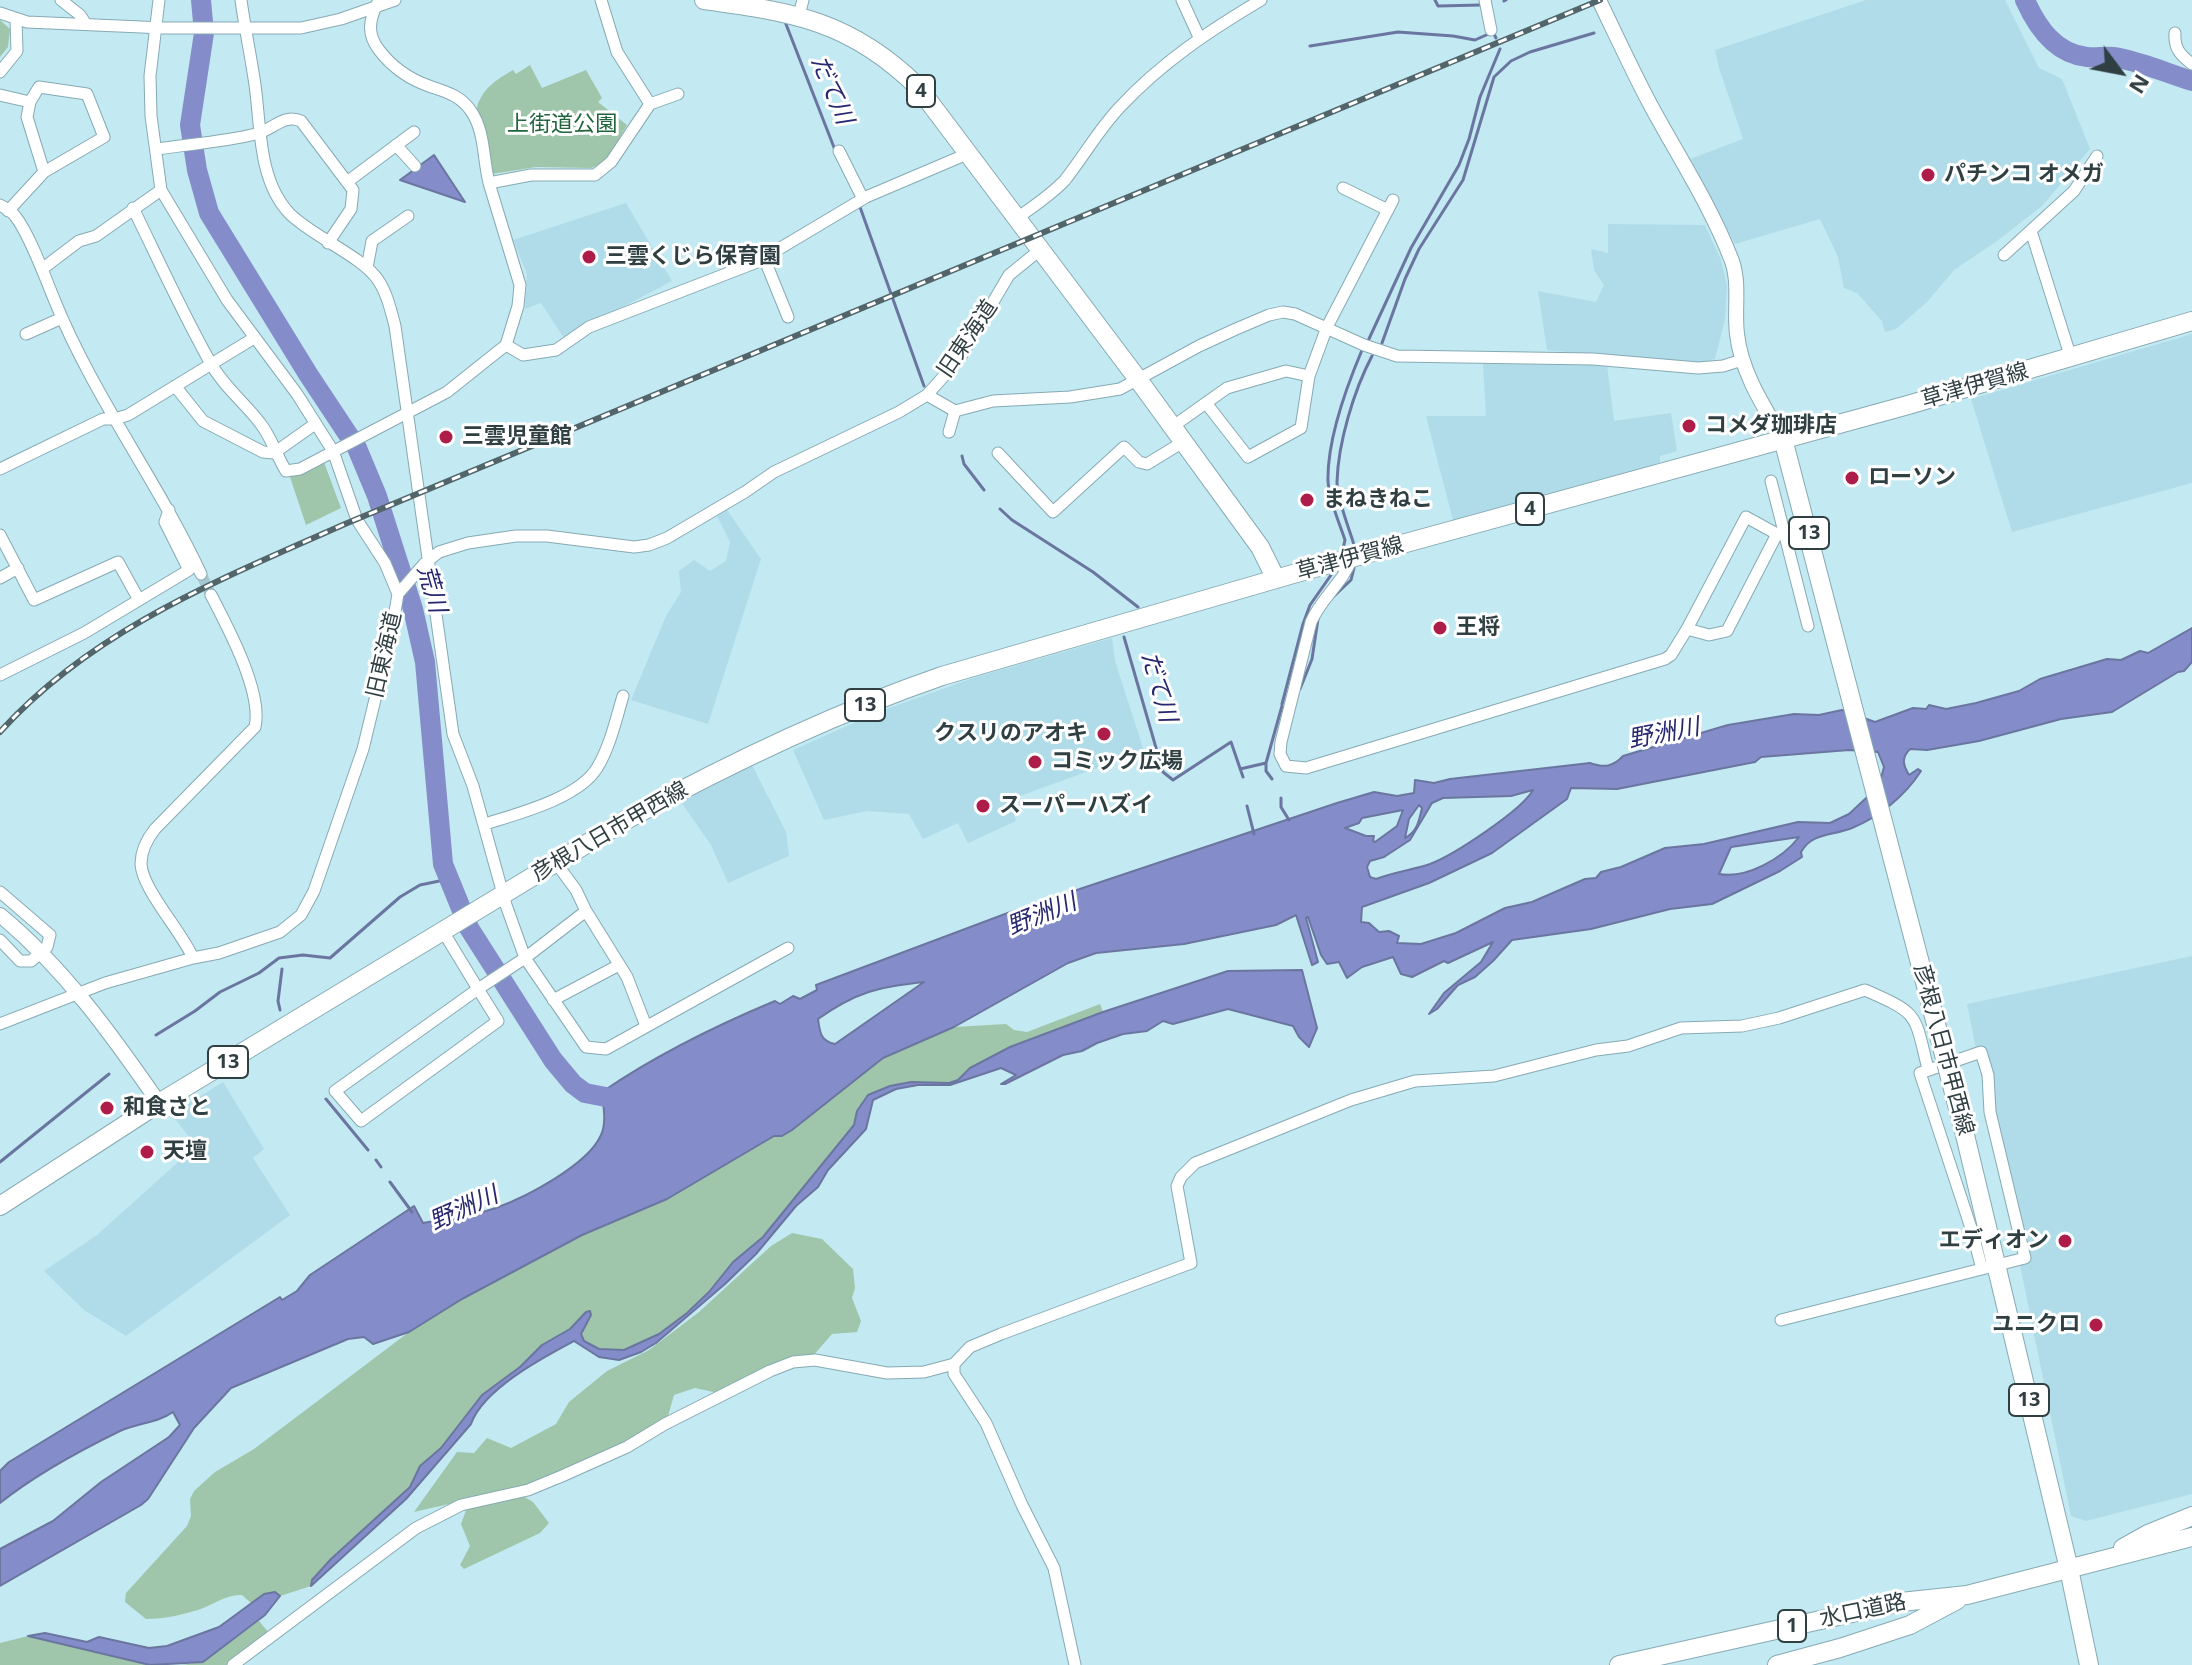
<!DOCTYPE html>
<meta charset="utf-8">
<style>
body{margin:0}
#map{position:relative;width:2192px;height:1665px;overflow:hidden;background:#c3e9f2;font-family:"Noto Sans",sans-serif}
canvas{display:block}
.north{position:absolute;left:2080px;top:32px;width:80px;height:80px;-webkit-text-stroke:6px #fff;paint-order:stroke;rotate:122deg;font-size:22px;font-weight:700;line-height:32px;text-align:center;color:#303f42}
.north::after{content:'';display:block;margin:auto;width:28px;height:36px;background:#303f42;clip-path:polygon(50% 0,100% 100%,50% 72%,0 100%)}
</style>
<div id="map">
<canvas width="2192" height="1665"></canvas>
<div class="north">N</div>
</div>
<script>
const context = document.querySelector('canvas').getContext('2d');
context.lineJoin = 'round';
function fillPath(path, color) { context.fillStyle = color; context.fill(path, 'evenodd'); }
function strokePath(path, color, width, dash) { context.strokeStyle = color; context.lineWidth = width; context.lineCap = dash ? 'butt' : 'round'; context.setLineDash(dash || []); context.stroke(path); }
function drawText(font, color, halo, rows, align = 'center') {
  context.font = font + ' "Noto Sans","Noto Sans JP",sans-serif'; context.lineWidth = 6; context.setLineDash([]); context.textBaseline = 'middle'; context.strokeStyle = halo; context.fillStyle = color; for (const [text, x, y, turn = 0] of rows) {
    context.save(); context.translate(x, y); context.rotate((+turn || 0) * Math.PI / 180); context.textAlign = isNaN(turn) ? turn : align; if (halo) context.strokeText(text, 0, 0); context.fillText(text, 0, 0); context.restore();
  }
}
fillPath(new Path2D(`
 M1866,0H2005L2039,68L2062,79L2090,149L2042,206L1997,241L1954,270L1927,302L1896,329L1885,332L1882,321L1857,293L1844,288L1838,257L1820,219L1735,244L1690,159L1743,139L1719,68L1715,50Z
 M626,203L672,281L564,338L541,303L525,309L527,274L513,240Z
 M1608,224L1705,225L1721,260L1727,286L1725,319L1715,359L1694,364L1547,350L1538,291L1596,302L1604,285L1594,270L1591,249L1608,253Z
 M2192,334V483L2012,532L1971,399Z
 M1483,364L1607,365L1614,421L1671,413L1677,451L1660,456V462L1634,472L1454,524L1426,416H1486Z
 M727,510L761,559L708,724L631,700L666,616L681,592L679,571L694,560L710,571L726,561L730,542L717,516Z
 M1112,638L1115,661L1144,751L1009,800L1016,821L968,843L958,823L923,839L909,814L867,811L824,820L793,750L878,712L976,677Z
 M752,765L786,832L789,856L728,883L711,845L681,802Z
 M2192,956V1494L2086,1521L2071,1516L1967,1004Z
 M223,1082L264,1149L253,1158L290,1215L126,1336L84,1310L44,1271L97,1235L196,1146L176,1120L168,1116Z`), '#afdce8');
fillPath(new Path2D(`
 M0,20L10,29L8,47L0,57Z
 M530,65L542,88L586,70L602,98L598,102L627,125L610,154L599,165L591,168L536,167L492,174L477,107C483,88 496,80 513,70L516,74Z
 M322,457L341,508L306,525L290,477Z
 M1100,1004L1103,1012L1010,1047L970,1068L958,1080L949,1083L911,1082L890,1086L857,1111L854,1125L763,1237L733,1262L709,1292L687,1313L659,1334L624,1350L599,1349L584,1341L581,1334L591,1315L586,1312L570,1329L542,1345L520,1367L482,1395L441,1448L420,1466L410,1487L331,1559L312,1580L311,1586L280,1596L278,1593L264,1594L251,1603L242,1595C226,1594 213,1605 198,1610C181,1615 164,1619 146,1619L125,1602L126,1593L187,1526L191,1516L190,1499L194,1491L215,1472L254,1449L409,1332L462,1299L582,1235L667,1199L774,1136H783L792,1130L883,1058L954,1027L1006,1024L1014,1030L1027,1032Z
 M792,1233L822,1239L853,1269L855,1288L852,1298L861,1321L857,1332L832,1334L812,1357L718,1393L695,1388L674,1395L668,1416L630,1443L527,1486L414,1512L457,1452L474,1453L487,1438L511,1448L556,1424L569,1402L607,1371L649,1350L699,1312L771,1246Z
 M523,1496L533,1502L549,1523L540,1533L464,1569L460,1565L470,1546L461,1524L468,1505Z
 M259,1621L269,1633L226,1665H181L203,1662Z
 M28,1636L150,1665H0V1643Z`), '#9fc6aa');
const water = new Path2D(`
 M434,155L465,202L400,180Z
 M2192,628V662L2184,671L2178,672L2112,712L2061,719L1979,741L1927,750L1910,749C1901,758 1903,765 1909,775L1918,769L1921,771C1905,796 1879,817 1852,828C1833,836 1812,832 1801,852L1802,857L1780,871L1712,904L1670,909L1591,929L1512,940L1493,961L1475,977L1458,985L1437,1009L1429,1014L1444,993L1481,962L1493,942L1448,963L1444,961L1412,977L1401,974L1393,957L1362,967L1347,978L1339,962L1327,964L1321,955L1308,917L1306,918L1318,962L1312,965L1296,915L1276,925L1184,944L1096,953L1068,963L954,1027L883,1058L792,1130L782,1136H774L667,1199L582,1235L462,1299L409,1332L373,1344L364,1337L348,1339L231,1388L194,1428L148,1499L141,1505L0,1586V1549L53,1521L101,1482L169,1437L180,1425L173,1412C158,1423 137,1423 120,1431C79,1451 35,1475 0,1503V1471L9,1462L280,1297L282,1300L297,1291L310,1275L414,1206L423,1223C447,1219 473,1216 496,1208C526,1197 588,1165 601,1135C607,1122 603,1105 602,1092C656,1055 715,1026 775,1001L780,1004L793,996L800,999L817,990L816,985L1005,914L1337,803L1374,792L1397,796L1414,793L1415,780L1434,783L1450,779L1590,763C1604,768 1613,767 1623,756L1728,725L1794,714L1819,715L1842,710L1875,722L1913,708L1926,709L1929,705L1946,709L1976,703L2019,691L2040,679L2107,659L2121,660L2140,651L2148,653ZM1849,750L1878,752L1884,767L1879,786L1849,814L1830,823L1798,822L1704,844L1665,848L1621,867L1601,872L1596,878L1585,879L1532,902L1505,908L1456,933L1421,944L1397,943L1399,936L1389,931L1379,932L1369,923L1361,922L1362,907L1429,883L1492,853L1567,799L1571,788L1617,789L1755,762L1761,757ZM1533,790C1522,810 1454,855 1430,864C1412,870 1394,872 1376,879L1370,877L1367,867L1370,861L1384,857L1410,840L1432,803L1443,798L1511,796ZM1419,805L1422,808C1419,820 1418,831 1405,838L1409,819ZM1403,810L1397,826L1375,842L1373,841L1374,836H1366L1345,828L1359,823L1362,818ZM1799,837C1782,859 1746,879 1719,874L1731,847ZM924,982L835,1044C820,1041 820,1032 818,1019C856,992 878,987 924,982Z
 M1302,970L1317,1028L1309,1047L1299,1037L1293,1026L1228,1009L1173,1024L1163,1021L1147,1031L1123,1034L1097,1043L1082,1051L1063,1055L1005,1084H1001L1016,1075L1001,1068L950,1085H918L896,1089L873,1100L866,1129L828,1170L818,1187L796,1206L756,1254L725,1284L656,1343L641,1352L619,1360L599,1357L574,1341C544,1357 483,1389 471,1424L406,1499L311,1586L312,1580L331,1559L410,1487L420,1466L441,1448L482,1395L520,1367L542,1345L570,1329L586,1312L590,1311L591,1315L581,1334L584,1341L599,1349L624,1350L659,1334L687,1313L709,1292L733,1262L763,1237L854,1125L857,1111L868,1095L890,1086L911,1082L949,1083L958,1080L970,1068L1010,1047L1103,1012L1228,971Z
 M275,1592L280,1596L265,1615L203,1662L150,1665L28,1636L45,1633L87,1642L99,1637L149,1648L167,1646L219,1627L264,1594Z`);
fillPath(water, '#848dc9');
strokePath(water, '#6b76a0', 2);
strokePath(new Path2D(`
 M1435,0L1438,6L1481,5
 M1504,1L1506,0
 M784,19L835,150
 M1310,46L1398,32L1453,36L1475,40L1493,32L1496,38
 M860,207L924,386
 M1368,341L1411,248L1459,165L1469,139L1480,97L1500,49
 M1382,343L1405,279L1419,249L1463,180L1494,77L1511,61L1530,52L1594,33
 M962,456L964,464L984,490
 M1000,509L1012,520L1093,572L1138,607
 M1355,548C1350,530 1337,500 1337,482C1338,443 1354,390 1372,356
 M1343,549L1345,540C1339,522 1329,500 1328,481C1327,439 1346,388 1362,350
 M1333,597L1351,580L1354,568
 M1124,637L1163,772L1173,780L1231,742L1243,777
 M1300,689L1312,659L1318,619
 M1282,704L1303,624L1310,605L1331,575
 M1240,769L1266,763
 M1272,779L1266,771V763L1282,706
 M1281,798V807L1289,820
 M1247,806L1254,834
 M280,1010L278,1001L282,969
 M156,1035L195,1011L220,992L259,973L279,958L303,955L330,958L400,897L420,885L449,879
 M326,1099L368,1150
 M376,1160L381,1167
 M0,1162L109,1074
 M390,1182L412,1212`), '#6b76a0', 3);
strokePath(new Path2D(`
 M201,0L204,33L190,125L197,170L209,213L308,374L357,448L377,496L413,609L425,662L443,864L469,928L553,1060L573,1084L585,1093L611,1098L627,1107
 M2025,0C2037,27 2055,54 2087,57C2096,58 2104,56 2113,57C2140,61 2166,73 2192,81`), '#848dc9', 20);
strokePath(new Path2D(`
 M201,574L211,595`), '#a6c7cf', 11, [11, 5.5]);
const minor = new Path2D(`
 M61,0L80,15L86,24
 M159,0L150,76L151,116L161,190L227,300L297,394L333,451L357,520L385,563L398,594
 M241,0C245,29 251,57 255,85C261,127 258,181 290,214C312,236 363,257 378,280C387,293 391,311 395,326L453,734L473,786L506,905L525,958L586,1047L606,1049L788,948
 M1182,0L1199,37
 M1485,0L1491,30
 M377,4C369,21 367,34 379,50C392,67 409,79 429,86C446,92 460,95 471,111C485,131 483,159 489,183
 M0,13L27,22L164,28H301L341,19L395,0
 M799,15L803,0
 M2175,33C2174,48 2180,55 2192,64
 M0,72L17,51L16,19
 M0,95L30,102
 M650,104L678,94
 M396,145L415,166
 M157,149C190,144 223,142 256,134C272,130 285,113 301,121L353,190L351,209L328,243
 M839,151L863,199
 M347,182L414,132
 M1343,188L1388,210
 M0,205C5,208 12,211 15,216C29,233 45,277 54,299C93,396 157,480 201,574
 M133,208C158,259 182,312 210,362C223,386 244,402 260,423C272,438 276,455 286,471L300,469L447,392L506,345L518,306L520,285L489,183L531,175H595L611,162L650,104L617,52L601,0
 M8,211L44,172L104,137L87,94L39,87L30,102L27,117L44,172
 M1017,218C1034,206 1051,195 1065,180C1084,156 1099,129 1120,107C1162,62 1209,31 1261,0
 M2031,231L2071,358
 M2004,255L2074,191L2097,156
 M764,258L788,317
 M367,268L372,241L408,216
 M42,269L79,241L96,236L161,190
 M26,334L62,318
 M506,345L523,355L556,350L589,327L757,262L866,197L967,154
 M175,386L203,421L263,452L274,453L315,424
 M927,395L955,411L993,401L1070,397L1120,389L1199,346L1236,329L1269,315L1283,312L1295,314L1364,345L1397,356L1593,359L1698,368L1723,366L1742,360
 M1206,403L1248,457L1301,428L1309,376L1327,327L1393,200
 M1172,427L1227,388L1286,371L1309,376
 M949,432L955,411
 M998,453L1053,512L1124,447L1139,462L1147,464L1183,442
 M0,469L103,419H114L128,415L254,338
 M1771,481L1808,626
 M1746,517L1777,534L1727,631L1709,635L1687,629Z
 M0,535L34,600L118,562L139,600
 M1352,558C1343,583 1321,598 1311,622L1281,742L1280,754L1286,766L1306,768L1665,659L1671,655L1687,629
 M0,578L18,568
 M0,675L84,633L189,570L165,522L169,510
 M485,824C517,814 579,798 597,768C610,747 616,719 623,696
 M556,863L576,890L586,911L627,977L646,1026
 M0,892L50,935L47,947L31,961H20L0,940
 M444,933L478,989L335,1091L361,1121L498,1021L478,989L525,958L586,911
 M193,958C182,932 142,889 141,864C141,850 147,839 155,829L255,727C263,692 227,626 211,595
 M553,1000L619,965
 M0,1024L105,983L193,958L219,953L280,932L301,915L314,891L363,749L392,629L398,594L424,564L439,552L468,543L516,536H547L634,547L649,545L667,538L745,492L774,472L899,412L927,395L960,358L1009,275L1041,249
 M1781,1320L2025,1258L1990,1112L1988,1075L1981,1052L1920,1073L1972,1231L1982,1269
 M954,1364V1374L986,1423L1022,1505L1054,1568L1075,1665
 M233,1665L416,1528L461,1505L528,1490L562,1476L627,1447L665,1424L770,1371L793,1362L815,1360L887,1373L924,1372L954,1364L970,1347L1001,1334L1191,1263L1177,1186L1181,1177L1195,1163L1351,1100L1415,1081L1494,1076L1596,1050L1628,1046L1681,1028L1742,1026L1779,1018L1865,990C1920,1014 1914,1013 1928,1069`);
const tertiary = new Path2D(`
 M1599,0C1616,35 1632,70 1650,104C1678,156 1711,206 1732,261C1740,284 1734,310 1737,334C1741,372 1764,407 1783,439
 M0,915C64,968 112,1035 159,1103`);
const primary = new Path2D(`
 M704,0C793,12 851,21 918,87L1137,378L1260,547L1276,579
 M1783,439L1832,627
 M1965,1135L2069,1569L2089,1665
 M0,1206L159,1103L626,820C728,764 832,714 942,676L1293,574L1908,405L2192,321`);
const trunk = new Path2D(`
 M2123,1548L2148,1534L2192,1516
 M1619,1665L1901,1602L1967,1595L2192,1537
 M1777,1665L1840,1648L1910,1625L1957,1600`);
strokePath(minor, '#86aab3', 13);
strokePath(tertiary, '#86aab3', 16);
strokePath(primary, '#86aab3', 20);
strokePath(trunk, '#86aab3', 20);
strokePath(minor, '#fff', 11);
strokePath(tertiary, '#fff', 14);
strokePath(primary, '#fff', 18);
strokePath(trunk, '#fff', 18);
const rail = new Path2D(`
 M0,732C93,629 221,579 345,524L1600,0`);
strokePath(rail, '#51656a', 6);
strokePath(rail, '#fff', 3, [9]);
const primaryBridge = new Path2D(`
 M1832,627L1965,1135`);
strokePath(primaryBridge, '#86aab3', 20, []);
strokePath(primaryBridge, '#fff', 18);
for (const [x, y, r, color] of [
 [1928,175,8,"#ae1c4a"],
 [589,257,8,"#ae1c4a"],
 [1689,426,8,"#ae1c4a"],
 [446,437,8,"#ae1c4a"],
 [1852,478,8,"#ae1c4a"],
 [1307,500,8,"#ae1c4a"],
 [1440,628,8,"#ae1c4a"],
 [1104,734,8,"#ae1c4a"],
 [1035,762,8,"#ae1c4a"],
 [983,806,8,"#ae1c4a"],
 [107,1108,8,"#ae1c4a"],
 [147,1152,8,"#ae1c4a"],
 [2065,1241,8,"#ae1c4a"],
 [2096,1325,8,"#ae1c4a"]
]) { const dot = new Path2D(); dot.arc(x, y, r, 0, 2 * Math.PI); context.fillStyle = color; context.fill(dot); strokePath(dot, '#fff', 3); }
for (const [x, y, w] of [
 [921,91,28],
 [1530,509,28],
 [1809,533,40],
 [865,705,40],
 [228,1062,40],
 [2029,1400,40],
 [1792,1626,28]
]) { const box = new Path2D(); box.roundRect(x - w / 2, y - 16, w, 32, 6); context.fillStyle = '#fff'; context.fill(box); strokePath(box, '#303f42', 2); }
drawText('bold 20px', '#303f42', null, [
 ["4",921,91],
 ["4",1530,509],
 ["13",1809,533],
 ["13",865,705],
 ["13",228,1062],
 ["13",2029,1400],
 ["1",1792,1626]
]);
drawText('22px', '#21653c', '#fff', [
 ["上街道公園",562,125]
]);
drawText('bold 22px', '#303f42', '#fff', [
 ["パチンコ オメガ",1944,175],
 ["三雲くじら保育園",605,257],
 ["コメダ珈琲店",1705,426],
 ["三雲児童館",462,437],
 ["ローソン",1868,478],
 ["まねきねこ",1323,500],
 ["王将",1456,628],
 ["クスリのアオキ",1088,734,"right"],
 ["コミック広場",1051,762],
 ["スーパーハズイ",999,806],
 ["和食さと",123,1108],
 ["天壇",163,1152],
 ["エディオン",2049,1241,"right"],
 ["ユニクロ",2080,1325,"right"]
], 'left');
drawText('22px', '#303f42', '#fff', [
 ["旧東海道",968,339,-56],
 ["草津伊賀線",1975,386,-16],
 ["草津伊賀線",1350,559,-15],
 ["旧東海道",385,655,-77],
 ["彦根八日市甲西線",610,832,-30],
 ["彦根八日市甲西線",1943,1050,75],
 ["水口道路",1863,1611,-12]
]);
drawText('italic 24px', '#27286f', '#fff', [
 ["だて川",831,90,67],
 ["荒川",431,589,74],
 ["だて川",1158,687,74],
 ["野洲川",1664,734,-11],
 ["野洲川",1042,915,-22],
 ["野洲川",464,1209,-24]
]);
</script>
